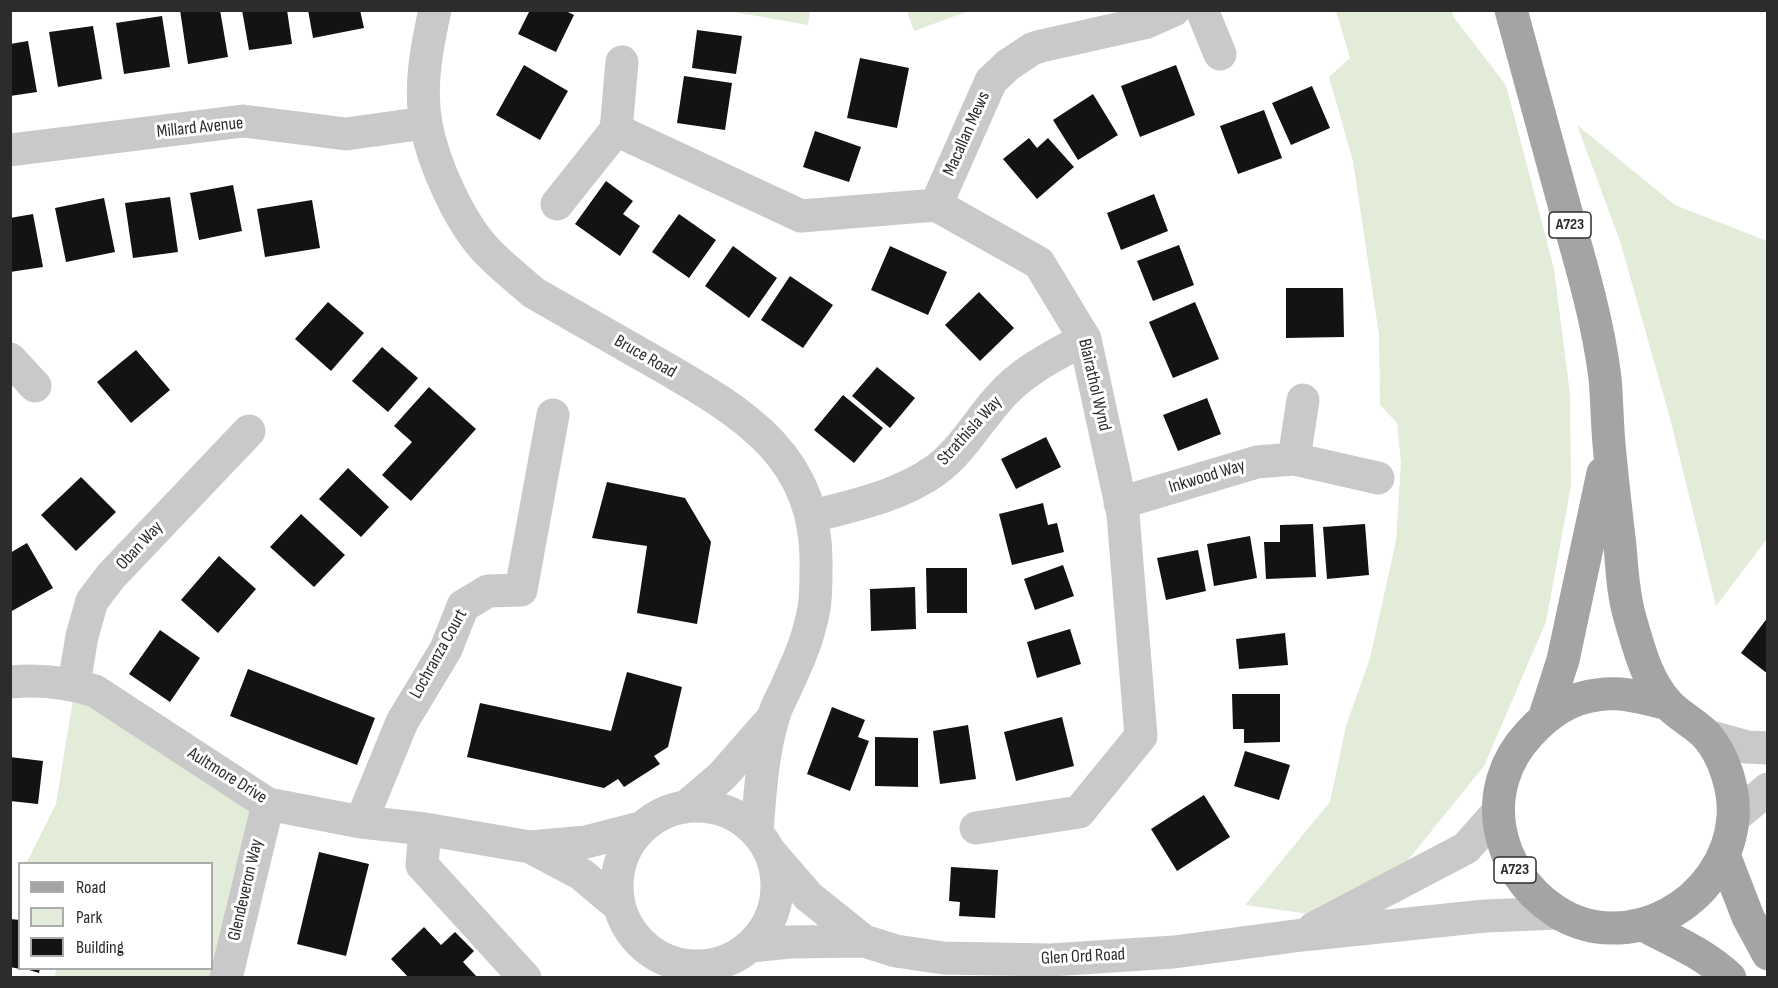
<!DOCTYPE html>
<style>
body{margin:0}
#map{position:relative;width:1778px;height:988px;overflow:hidden;background:#fff;font-family:"Sofia Sans Condensed",sans-serif}
canvas{display:block}
.frame{position:absolute;inset:0;border:12px solid #2c2c2c;pointer-events:none}
.legend{position:absolute;left:18px;top:862px;width:195px;height:108px;box-sizing:border-box;background:#fff;border:2px solid #ababab;margin:0;padding:8px 10px;list-style:none;font-size:18px;color:#2c2c2c}
.legend li{display:flex;align-items:center;gap:12px;height:30px}
.legend b{width:30px;border:2px solid #ababab}
</style>
<div id="map">
<canvas width="1778" height="988"></canvas>
<div class="frame"></div>
<ul class="legend">
<li><b style="height:8px;background:#a4a4a4"></b>Road</li>
<li><b style="height:16px;background:#e3ecd8"></b>Park</li>
<li><b style="height:16px;background:#131313"></b>Building</li>
</ul>
</div>
<script>
const context = document.querySelector('canvas').getContext('2d');
context.lineJoin = 'round';
function fillPath(path, color) { context.fillStyle = color; context.fill(path, 'evenodd'); }
function strokePath(path, color, width, dash) { context.strokeStyle = color; context.lineWidth = width; context.lineCap = dash ? 'butt' : 'round'; context.setLineDash(dash || []); context.stroke(path); }
function drawText(font, color, halo, rows, align = 'center') {
  context.font = font + ' "Sofia Sans Condensed",sans-serif'; context.lineWidth = 6; context.setLineDash([]); context.textBaseline = 'middle'; context.strokeStyle = halo; context.fillStyle = color; for (const [text, x, y, turn = 0] of rows) {
    context.save(); context.translate(x, y); context.rotate((+turn || 0) * Math.PI / 180); context.textAlign = isNaN(turn) ? turn : align; if (halo) context.strokeText(text, 0, 0); context.fillText(text, 0, 0); context.restore();
  }
}
fillPath(new Path2D(`
 M728,11H810L808,25Z
 M907,11V10L969,11L914,31Z
 M1336,11H1451L1455,19L1506,85L1554,269L1570,394L1571,486L1546,622L1484,766L1408,860L1309,914L1245,905L1330,802L1346,726L1370,658L1396,541L1401,462L1397,423L1380,405L1379,335L1353,161L1329,77L1350,58Z
 M1577,125L1675,205L1767,241V539L1716,606L1670,418L1620,241Z
 M74,693L259,805L220,977H55L56,969L212,968V864H26L56,804Z`), '#e3ecd8');
fillPath(new Path2D(`
 M180,10H220L228,57L188,64Z
 M242,10H287L292,44L249,50Z
 M308,10H360L364,28L313,38Z
 M530,10H564L574,15L556,52L518,34Z
 M162,16L170,67L124,74L116,23Z
 M93,26L102,79L58,87L49,32Z
 M697,30L742,36L736,74L692,68Z
 M28,41L37,92L10,96V44Z
 M860,58L909,68L897,128L847,118Z
 M524,65L568,91L540,140L496,115Z
 M1176,65L1195,115L1140,137L1121,86Z
 M684,76L732,83L725,130L677,123Z
 M1312,86L1330,128L1291,145L1272,103Z
 M1093,94L1118,135L1078,160L1053,120Z
 M1264,110L1282,158L1238,174L1220,126Z
 M815,131L861,147L849,182L803,167Z
 M1029,138L1037,148L1048,138L1074,167L1037,199L1003,159Z
 M606,181L633,201L623,214L640,226L620,256L575,224Z
 M233,185L242,231L199,240L190,193Z
 M1154,194L1168,231L1121,250L1107,213Z
 M170,197L178,252L133,258L125,203Z
 M104,198L115,252L66,262L55,208Z
 M312,200L320,248L265,257L257,209Z
 M33,214L43,267L10,272V218Z
 M679,214L716,240L689,278L652,252Z
 M1179,245L1194,285L1153,301L1137,261Z
 M733,246L777,278L749,318L705,286Z
 M890,246L947,272L928,315L871,290Z
 M790,276L833,305L803,348L761,320Z
 M1286,288H1343L1344,337L1286,338Z
 M979,292L1014,328L980,361L945,325Z
 M328,302L364,333L331,371L295,339Z
 M1195,302L1219,359L1173,378L1149,322Z
 M382,347L418,378L388,412L352,381Z
 M136,350L170,390L131,423L97,382Z
 M877,367L915,398L890,428L852,396Z
 M429,387L476,429L411,501L382,475L412,442L394,426Z
 M843,395L883,428L854,463L814,430Z
 M1207,398L1221,434L1178,451L1163,415Z
 M1046,437L1061,467L1016,489L1001,459Z
 M348,468L389,507L361,537L319,499Z
 M81,477L116,512L76,551L41,515Z
 M607,482L685,498L711,542L697,624L637,613L647,546L592,538Z
 M1043,503L1048,525L1057,523L1064,552L1012,565L999,514Z
 M301,514L345,555L314,587L270,547Z
 M1313,524L1316,577L1266,579L1264,542H1280V525Z
 M1365,524L1369,575L1327,579L1323,527Z
 M1250,536L1257,578L1214,586L1207,544Z
 M27,543L53,588L10,612V553Z
 M1198,550L1206,591L1166,600L1157,558Z
 M219,556L256,589L218,633L181,600Z
 M1063,565L1074,596L1035,610L1024,579Z
 M926,568H967V613H927Z
 M915,587L916,629L871,631L870,589Z
 M1768,617V674L1741,653Z
 M1070,629L1081,664L1037,678L1027,642Z
 M160,630L200,658L170,702L129,674Z
 M1285,633L1288,665L1239,669L1236,639Z
 M248,669L375,718L357,765L230,716Z
 M627,672L682,687L668,747L654,756L660,764L624,787L618,779L604,788L467,757L480,703L611,731Z
 M1232,694H1280V742L1244,743V729H1233Z
 M832,707L865,720L858,737L869,741L850,791L807,774Z
 M1062,717L1074,766L1016,781L1004,732Z
 M968,725L976,779L940,784L933,731Z
 M875,737L918,738V787L875,786Z
 M1245,751L1290,765L1279,800L1234,786Z
 M10,757L43,761L38,804L10,801Z
 M1204,795L1230,837L1177,871L1151,829Z
 M319,852L369,864L346,956L297,944Z
 M951,867L998,870L995,918L959,916L960,902L949,901Z
 M10,919L20,920V969L10,967Z
 M424,927L441,945L455,932L474,951L463,962L478,978H409L391,959Z
 M23,968H40L39,973Z`), '#131313');
strokePath(new Path2D(`
 M435,10C427,46 419,86 426,124C433,163 459,221 486,250C501,266 518,279 534,293C576,317 618,341 660,365C745,414 819,457 816,568C816,586 816,605 811,622C806,645 795,668 785,690C781,699 775,709 773,719C762,755 760,794 757,832
 M1202,10L1220,54
 M616,130L622,62
 M10,150L243,121L346,134L425,123
 M557,204L616,130L801,216L936,205L1039,263L1085,339L1123,514L1141,736L1079,812L976,828
 M936,205L991,81L1008,65L1032,49L1041,46L1144,23L1174,10
 M10,359L35,386
 M1294,459L1303,400
 M1120,503L1257,462L1294,459L1378,478
 M813,516C855,505 900,496 936,470C962,451 978,421 999,398C1022,371 1055,355 1085,339
 M10,682C40,679 66,682 95,691L268,804L361,822L425,829L530,847L586,842L640,828
 M74,684L82,636L92,601L111,576L249,431
 M1707,736L1747,747L1768,748
 M688,805L722,776L772,719
 M617 886a80 80 0 1 1 160 0a80 80 0 1 1-160 0Z
 M1733,818L1768,789
 M361,822L402,722L446,649L463,606L488,591L521,590L553,415
 M425,829L422,865L525,978
 M530,847L581,874L618,905
 M771,853L808,896L864,941
 M1314,928L1466,848L1498,812
 M751,946L790,942L864,941L896,951L943,958L1050,960L1174,952L1302,935L1485,916L1559,913
 M226,978L268,804`), '#c9c9c9', 33);
strokePath(new Path2D(`
 M1511,10C1529,76 1547,142 1565,208C1581,264 1598,321 1605,378C1607,400 1607,422 1609,444C1612,478 1616,512 1620,546C1622,570 1623,594 1630,618C1639,648 1646,680 1668,704C1679,716 1696,724 1707,736C1725,757 1735,791 1733,818C1726,902 1627,959 1554,910C1494,869 1478,789 1529,734C1547,714 1569,698 1597,695C1623,691 1644,698 1668,704
 M1545,716L1563,660L1603,473
 M1724,855L1748,917L1768,954
 M1643,925C1672,940 1705,954 1730,978`), '#a4a4a4', 33);
for (const [x, y, w] of [
 [1570,225,42],
 [1515,870,42]
]) { const box = new Path2D(); box.roundRect(x - w / 2, y - 13, w, 26, 4.5); context.fillStyle = '#fff'; context.fill(box); strokePath(box, '#2c2c2c', 1.5); }
drawText('bold 16px', '#2c2c2c', null, [
 ["A723",1570,225],
 ["A723",1515,870]
]);
drawText('18px', '#2c2c2c', '#fff', [
 ["Millard Avenue",200,128,-6],
 ["Macallan Mews",967,134,-66],
 ["Bruce Road",645,357,30],
 ["Blairathol Wynd",1094,385,77],
 ["Strathisla Way",970,431,-48],
 ["Inkwood Way",1207,477,-17],
 ["Oban Way",140,546,-47],
 ["Lochranza Court",439,654,-61],
 ["Aultmore Drive",227,776,32],
 ["Glendeveron Way",246,890,-77],
 ["Glen Ord Road",1083,957,-3]
]);
</script>
